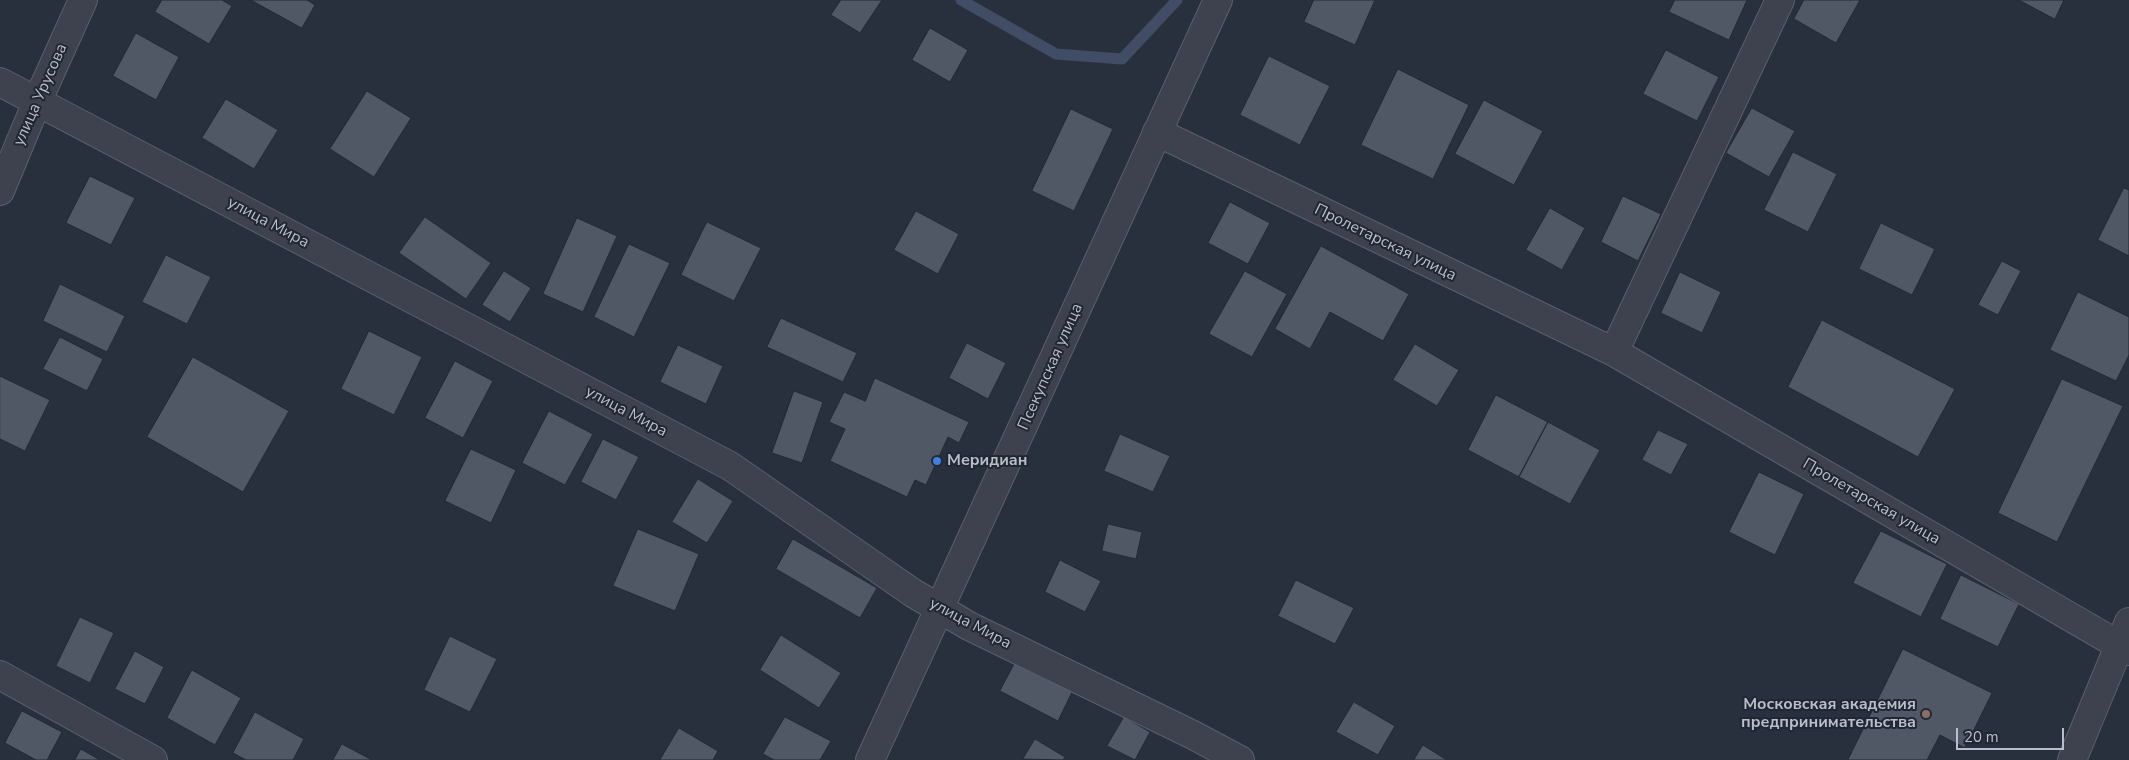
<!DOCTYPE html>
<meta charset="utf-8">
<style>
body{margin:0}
#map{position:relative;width:2129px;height:760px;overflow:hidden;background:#29303d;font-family:"Nunito Sans",sans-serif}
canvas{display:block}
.scale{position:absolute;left:1956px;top:728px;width:108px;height:22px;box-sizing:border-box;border:2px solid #b9bec8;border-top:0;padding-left:6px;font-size:15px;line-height:18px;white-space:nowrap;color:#b9bec8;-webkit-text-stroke:4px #212733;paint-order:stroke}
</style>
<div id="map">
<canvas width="2129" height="760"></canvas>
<div class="scale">20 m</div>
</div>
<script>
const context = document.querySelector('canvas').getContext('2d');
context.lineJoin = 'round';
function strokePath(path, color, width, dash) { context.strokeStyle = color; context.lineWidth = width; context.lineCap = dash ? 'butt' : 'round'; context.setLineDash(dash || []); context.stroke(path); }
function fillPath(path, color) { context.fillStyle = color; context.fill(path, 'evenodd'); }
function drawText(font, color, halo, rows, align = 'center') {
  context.font = font + ' "Nunito Sans",sans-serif'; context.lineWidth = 4; context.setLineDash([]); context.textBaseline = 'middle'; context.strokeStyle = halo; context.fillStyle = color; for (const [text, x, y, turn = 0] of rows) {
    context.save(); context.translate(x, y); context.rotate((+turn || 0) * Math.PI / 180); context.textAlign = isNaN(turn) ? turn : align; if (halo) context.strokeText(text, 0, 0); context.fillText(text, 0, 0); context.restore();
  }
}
strokePath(new Path2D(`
 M961,0L1056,54L1122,59L1177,0`), '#414d64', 11);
const building = new Path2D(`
 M162,0H222L232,6L209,44L155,12Z
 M251,0H307L315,5L302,28Z
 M841,0H882L860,33L831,15Z
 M1314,0H1375L1355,45L1304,22Z
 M1675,0H1747L1729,40L1669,12Z
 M1804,0H1860L1836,43L1794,19Z
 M2019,0H2064L2055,19Z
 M930,28L968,50L950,82L912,60Z
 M136,33L179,57L156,100L113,76Z
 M1666,50L1719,77L1697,121L1643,94Z
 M1269,56L1330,86L1300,145L1240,115Z
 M1398,69L1469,105L1433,179L1361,145Z
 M367,91L411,118L374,177L330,149Z
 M226,99L278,130L254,169L202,138Z
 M1484,100L1543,131L1514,185L1455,154Z
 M1752,108L1795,131L1769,177L1726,153Z
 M1071,109L1113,129L1074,211L1032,191Z
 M1793,152L1837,174L1808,232L1764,210Z
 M90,176L135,198L111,245L66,223Z
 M2124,188L2129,190V256L2098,240Z
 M1623,196L1661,214L1638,261L1601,242Z
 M1230,202L1270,223L1248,264L1208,243Z
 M1550,208L1585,228L1562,270L1526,250Z
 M916,211L959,234L938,274L894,250Z
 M425,217L491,263L466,299L399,253Z
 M577,218L617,236L583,312L543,294Z
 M707,222L761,248L734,301L681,275Z
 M1881,223L1935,249L1912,295L1859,269Z
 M629,244L670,263L634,337L594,317Z
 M1321,246L1409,294L1383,341L1330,312L1310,349L1275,329Z
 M166,255L211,277L187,324L142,302Z
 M2002,261L2021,271L1998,315L1978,305Z
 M504,271L531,288L510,322L482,305Z
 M1245,271L1287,294L1252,357L1209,334Z
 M1680,272L1721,292L1702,333L1661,313Z
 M60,284L125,316L107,352L43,321Z
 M2078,292L2129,317V355L2116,381L2050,350Z
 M781,318L857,353L843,382L767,347Z
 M1822,320L1955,389L1918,457L1788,387Z
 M369,331L422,357L394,415L341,389Z
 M60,337L103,359L87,391L43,369Z
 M967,343L1006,363L988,399L949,378Z
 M1415,344L1459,370L1437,406L1393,380Z
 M678,345L723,366L706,404L660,382Z
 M193,357L289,411L243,492L147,437Z
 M455,361L493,381L463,438L425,418Z
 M0,376L50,400L25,451L0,439Z
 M875,378L969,422L959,443L948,437L926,485L915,480L907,497L830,461L845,429L829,422L844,392L865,401Z
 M2062,379L2123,406L2057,542L1998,513Z
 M794,391L823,402L802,463L772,453Z
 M1496,395L1548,422L1519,477L1468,450Z
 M549,411L593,434L565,485L522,463Z
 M1548,422L1600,450L1570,504L1519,477Z
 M1658,430L1688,444L1671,475L1642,460Z
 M1120,434L1170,456L1153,492L1104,471Z
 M603,439L639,457L616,500L581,482Z
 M471,449L516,470L491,523L445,501Z
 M1759,472L1804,494L1775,555L1729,532Z
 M698,479L733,501L707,543L672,522Z
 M1108,524L1142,532L1136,559L1102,551Z
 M638,529L699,554L675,611L613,586Z
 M1881,531L1947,564L1921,617L1853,583Z
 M793,539L877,588L860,618L776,569Z
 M1060,560L1101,581L1085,612L1045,592Z
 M1961,575L2019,604L1998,647L1940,619Z
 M1296,580L1354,608L1335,644L1278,616Z
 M80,617L114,633L90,683L56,666Z
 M781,635L841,673L819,708L760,670Z
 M450,636L497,659L470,712L424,690Z
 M1903,649L1992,693L1965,748L1940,735L1927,760H1848Z
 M135,651L164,667L145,704L115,689Z
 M1017,659L1074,688L1058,721L1000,691Z
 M192,670L241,698L215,745L167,718Z
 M1354,702L1395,726L1378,755L1336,732Z
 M22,711L62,732L47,760H36L5,743Z
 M255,712L304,739L293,760H246L233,753Z
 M785,717L831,741L820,760H774L763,754Z
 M1124,717L1150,732L1135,760L1107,746Z
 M679,728L718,751L713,760H660Z
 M1035,739L1065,757L1063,760L1023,759Z
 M342,744L372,760H333Z
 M1423,745L1447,760H1414Z
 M81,749L100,760H75Z`);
fillPath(building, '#505866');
strokePath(building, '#232935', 1);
const minor = new Path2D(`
 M0,82L730,466L913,593L969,626L1193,735L1240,760
 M1157,132L1614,352L2129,651
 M0,191L37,102L83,0
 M1614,352L1780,0
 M0,675L153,760
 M2072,760L2129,622`);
const tertiary = new Path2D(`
 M870,760L1218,0`);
strokePath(minor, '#5a606b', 30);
strokePath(tertiary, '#5a606b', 30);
strokePath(minor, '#3d424e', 28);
strokePath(tertiary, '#3d424e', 28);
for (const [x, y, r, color] of [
 [937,461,5,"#3f7fe0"],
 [1926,714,5,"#8d6e63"]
]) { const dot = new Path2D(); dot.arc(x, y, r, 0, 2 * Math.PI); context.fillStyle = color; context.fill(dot); strokePath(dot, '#212733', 2); }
drawText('16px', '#b9bec8', '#212733', [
 ["улица Урусова",41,95,-66],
 ["улица Мира",268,223,28],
 ["Пролетарская улица",1385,243,26],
 ["Псекупская улица",1051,367,-66],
 ["улица Мира",626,412,28],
 ["Пролетарская улица",1871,502,30],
 ["улица Мира",970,624,28]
]);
drawText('bold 16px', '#b9bec8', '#212733', [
 ["Меридиан",947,461],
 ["Московская академия",1916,705,"right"],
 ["предпринимательства",1916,723,"right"]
], 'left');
</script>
